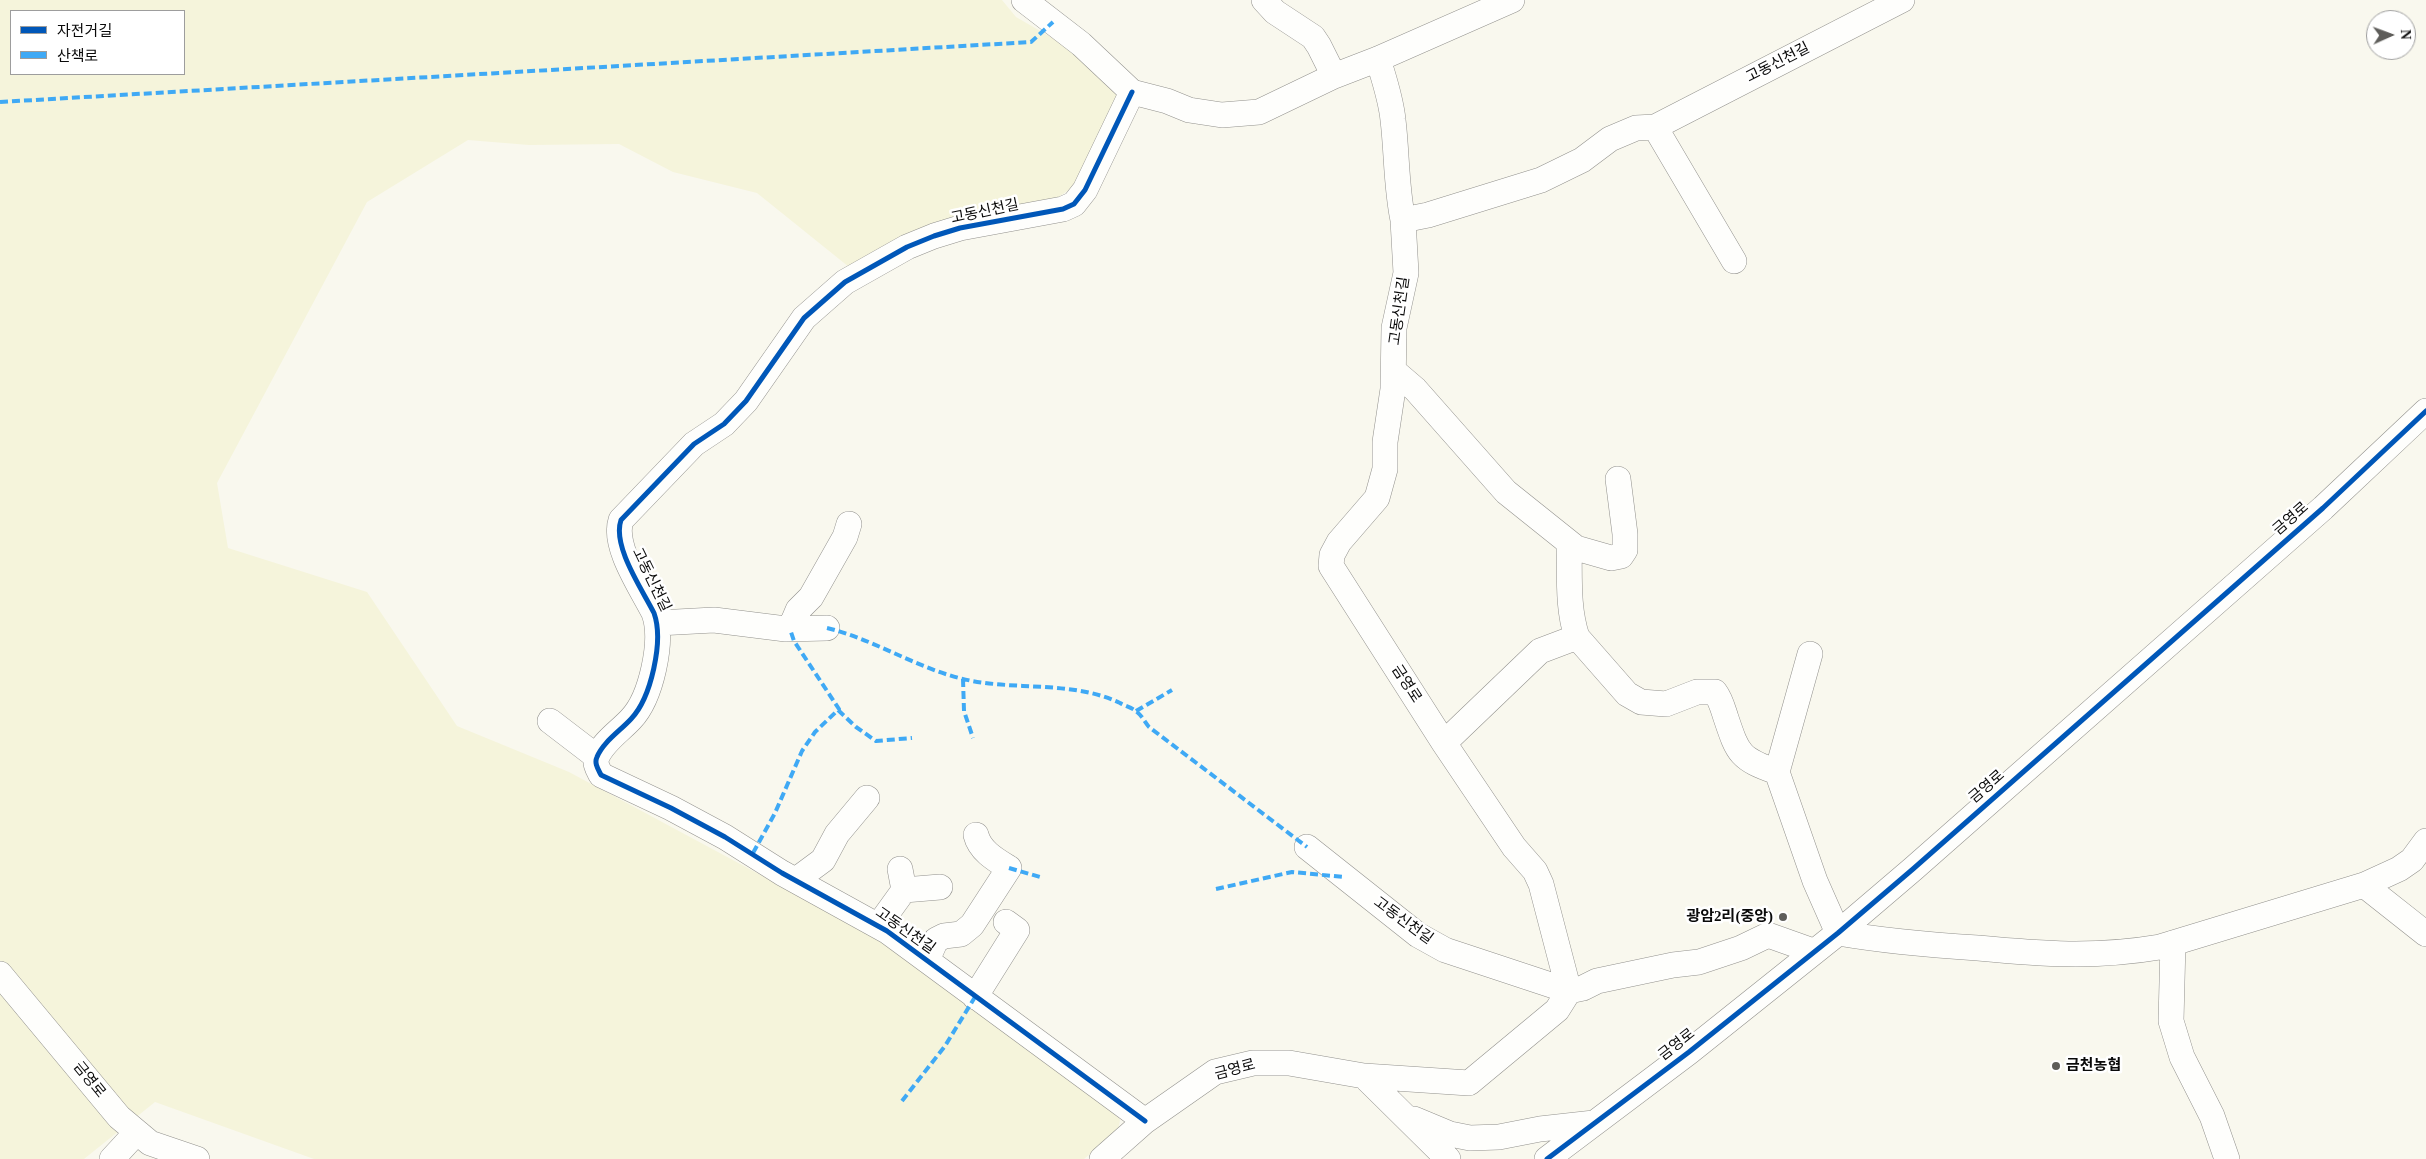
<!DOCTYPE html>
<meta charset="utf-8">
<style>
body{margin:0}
#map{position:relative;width:2426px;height:1159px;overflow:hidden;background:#f9f8ee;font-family:"Times New Roman","Noto Sans KR",serif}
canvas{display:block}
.legend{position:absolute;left:10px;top:10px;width:175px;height:65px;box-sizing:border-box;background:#fff;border:1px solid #9d9d9d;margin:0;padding:6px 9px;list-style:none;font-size:15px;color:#0a0a0a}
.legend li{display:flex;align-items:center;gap:10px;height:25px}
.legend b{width:25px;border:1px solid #9d9d9d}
.north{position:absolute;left:2366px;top:10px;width:50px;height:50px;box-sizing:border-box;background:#fff;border:1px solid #9d9d9d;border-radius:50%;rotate:88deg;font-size:14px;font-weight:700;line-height:20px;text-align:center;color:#0a0a0a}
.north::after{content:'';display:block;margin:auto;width:18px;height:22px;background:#5e5d5a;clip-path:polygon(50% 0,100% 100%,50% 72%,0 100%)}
</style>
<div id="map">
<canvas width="2426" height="1159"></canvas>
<ul class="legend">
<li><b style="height:6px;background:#0057b8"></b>자전거길</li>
<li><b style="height:6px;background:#3fa9f5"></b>산책로</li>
</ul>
<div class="north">N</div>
</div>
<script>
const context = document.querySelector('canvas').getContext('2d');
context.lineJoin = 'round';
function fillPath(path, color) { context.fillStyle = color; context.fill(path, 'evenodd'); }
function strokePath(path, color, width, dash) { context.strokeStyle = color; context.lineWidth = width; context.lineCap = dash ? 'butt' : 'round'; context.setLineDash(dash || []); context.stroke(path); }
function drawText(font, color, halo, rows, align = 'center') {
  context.font = font + ' "Times New Roman","Noto Sans KR",serif'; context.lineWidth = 5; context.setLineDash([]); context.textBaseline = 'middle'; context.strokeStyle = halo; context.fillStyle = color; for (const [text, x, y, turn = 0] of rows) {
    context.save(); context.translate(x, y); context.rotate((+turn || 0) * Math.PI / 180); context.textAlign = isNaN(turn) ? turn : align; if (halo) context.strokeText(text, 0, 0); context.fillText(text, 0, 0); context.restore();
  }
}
fillPath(new Path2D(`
 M0,0H1002L1016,17L1082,55L1120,94L1076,185L1057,198L849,267L757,193L673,172L619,144L529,145L468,140L367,202L217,483L228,548L367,592L457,726L569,772L878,938L1113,1108L1120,1120L1118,1131L1084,1159H314L155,1102L84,1159H0ZM11,11H184V74H11Z`), '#f5f4db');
const minor = new Path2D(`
 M1024,0L1081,44L1132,92L1167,101L1189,110L1222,115L1259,112L1334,76L1378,59L1512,0
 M1264,0L1275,12L1313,37L1319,46L1334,76
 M1378,59C1384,79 1391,99 1393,120C1397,153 1396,187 1403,220L1428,215L1541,180L1582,160L1610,139L1636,128L1655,127L1902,0
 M1132,92L1085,190L1074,204L1063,209L960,228L934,236L907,247L845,282L804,318L746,401L724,424L694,444L621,520C612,546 642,589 654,613C664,641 651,698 631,719C620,731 603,742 597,757C594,763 598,769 601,775L671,808L725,837L782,873L887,931L1145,1121
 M1655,127L1734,261
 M1403,220L1406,273L1394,328L1393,389L1385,442V469L1377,498L1339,542L1332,555L1331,566L1444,743L1514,847L1535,871L1541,884L1569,991L1583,988L1597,981L1673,965L1699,962L1741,948L1768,935L1813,951
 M1394,371L1415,389L1506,492L1576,548L1611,558L1621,556L1625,550V534L1618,479
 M1569,544C1570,575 1567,607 1577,637L1627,694L1641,702L1666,704L1697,692H1715C1721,700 1723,709 1726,718C1738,754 1740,759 1777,772
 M658,623L714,620L786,629L827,628
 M790,629L798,610L811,597L845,537L849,524
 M1810,654L1777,772L1815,881L1838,933C1884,941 1930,945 1978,948C2042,954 2095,958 2160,947L2364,885L2399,869L2412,860L2426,841
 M550,721L597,757
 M1444,743L1540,651L1577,637
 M1307,847L1418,935L1445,950L1569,991L1557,1010L1469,1083L1364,1076
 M900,869L904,890
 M796,880L823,860L837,834L867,798
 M2364,885L2426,934
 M878,926L904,890L940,887
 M2173,943L2171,1021L2182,1057L2212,1116L2227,1159
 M927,960L936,940L944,936L961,934L972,925L1009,868C996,860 980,851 976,835
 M0,974L119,1117L150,1143L197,1159
 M975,997L1017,930L1006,922
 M1414,1119L1450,1134L1470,1138L1499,1137L1540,1129L1594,1123
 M112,1159L136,1133
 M1102,1159L1145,1121L1215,1072L1253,1063H1289L1364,1076L1448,1159
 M1547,1159L1689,1052L1838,933L1913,869L2323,508L2426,411`);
strokePath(minor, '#92918d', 26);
strokePath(minor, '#fefefc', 25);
strokePath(new Path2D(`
 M0,102L1031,42L1053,22
 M827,628C873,639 913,666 959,678C1012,692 1069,679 1120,703C1125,706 1133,708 1137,712C1142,716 1145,722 1149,727L1307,847
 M963,679L964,711L973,738
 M838,710L856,727L876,741L912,738
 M1136,711L1172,690
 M753,853L775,813L802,751L815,732L839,709L794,641L790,629
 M1009,868L1040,877
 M1216,889L1292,872L1344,877
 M902,1101L945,1046L975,997`), '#3fa9f5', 4, [8, 4]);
strokePath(new Path2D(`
 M1132,92L1085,190L1074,204L1063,209L960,228L934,236L907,247L845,282L804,318L746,401L724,424L694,444L621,520C612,546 642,589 654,613C664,641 651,698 631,719C620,731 603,742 597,757C594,763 598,769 601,775L671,808L725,837L782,873L887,931L1145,1121
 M1547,1159L1689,1052L1838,933L1913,869L2323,508L2426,411`), '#0057b8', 5);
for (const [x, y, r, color] of [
 [1783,917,5,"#5e5d5a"],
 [2056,1066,5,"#5e5d5a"]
]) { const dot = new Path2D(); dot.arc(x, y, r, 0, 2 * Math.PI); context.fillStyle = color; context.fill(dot); strokePath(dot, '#fff', 2); }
drawText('15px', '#0a0a0a', '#fff', [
 ["고동신천길",1778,63,-27],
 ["고동신천길",985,212,-12],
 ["고동신천길",1400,311,-82],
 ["금영로",2291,519,-41],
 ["고동신천길",651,580,64],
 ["금영로",1406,684,57],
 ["금영로",1987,787,-41],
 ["고동신천길",1403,921,36],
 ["고동신천길",905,931,35],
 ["금영로",1677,1045,-38],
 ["금영로",1235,1070,-15],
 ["금영로",89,1080,51]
]);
drawText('bold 15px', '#0a0a0a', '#fff', [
 ["광암2리(중앙)",1773,917],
 ["금천농협",2066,1066,"left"]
], 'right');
</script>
